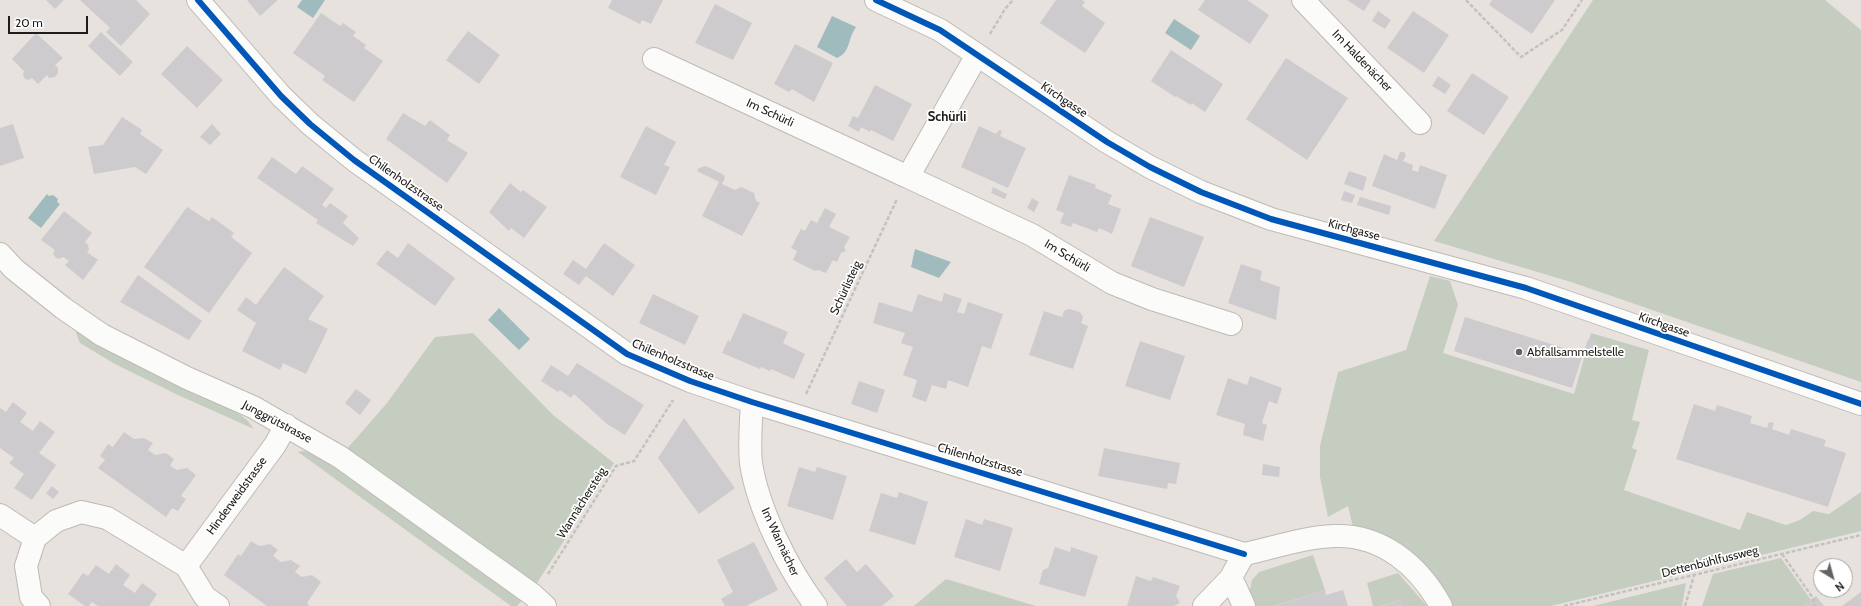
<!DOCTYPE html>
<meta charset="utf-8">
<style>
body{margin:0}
#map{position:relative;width:1861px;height:606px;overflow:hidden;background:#e7e2dd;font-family:Cabin,sans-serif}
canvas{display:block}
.north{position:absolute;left:1813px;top:558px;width:40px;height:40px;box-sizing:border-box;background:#fff;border:1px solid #a5a4a3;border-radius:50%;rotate:143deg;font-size:11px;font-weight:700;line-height:16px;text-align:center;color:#1f1c19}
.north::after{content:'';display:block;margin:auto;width:14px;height:18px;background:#65615e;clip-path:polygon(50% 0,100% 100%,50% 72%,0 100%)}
.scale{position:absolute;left:8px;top:16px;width:80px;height:18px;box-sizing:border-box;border:2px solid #1f1c19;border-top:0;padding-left:5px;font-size:12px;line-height:14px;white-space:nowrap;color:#1f1c19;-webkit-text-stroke:3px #fff;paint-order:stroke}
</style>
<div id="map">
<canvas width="1861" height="606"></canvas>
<div class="north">N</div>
<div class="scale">20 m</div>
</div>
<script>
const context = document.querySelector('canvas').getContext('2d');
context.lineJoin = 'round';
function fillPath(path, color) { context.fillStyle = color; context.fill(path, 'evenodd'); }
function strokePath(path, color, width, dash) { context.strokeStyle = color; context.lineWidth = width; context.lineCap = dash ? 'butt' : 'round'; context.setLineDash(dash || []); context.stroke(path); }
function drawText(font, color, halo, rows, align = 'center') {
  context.font = font + ' Cabin,sans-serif'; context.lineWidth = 3.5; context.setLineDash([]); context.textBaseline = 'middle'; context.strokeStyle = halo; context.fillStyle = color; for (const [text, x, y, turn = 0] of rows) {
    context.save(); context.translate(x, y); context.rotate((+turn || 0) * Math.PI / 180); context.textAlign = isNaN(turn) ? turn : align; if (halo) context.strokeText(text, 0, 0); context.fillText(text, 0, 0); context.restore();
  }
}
fillPath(new Path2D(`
 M1593,0H1825L1861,30V382L1571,282L1434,241Z
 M1430,276L1450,281L1458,305L1443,353L1574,394L1591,333L1649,350L1632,420L1640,422L1632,448L1637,450L1624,490L1740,530L1747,512L1786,525L1800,520L1813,511L1829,514L1861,492V531L1551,606H1451L1353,527L1348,506L1328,517L1320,477V446L1338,372L1406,350Z
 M77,331L124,359L234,410L247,420L254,429L178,395L115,364L80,343L76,333Z
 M473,333L553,415L614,463L535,586L346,450L387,403L435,337Z
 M302,451L316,453L523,599L517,606H511L298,452Z
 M1313,555L1325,590L1274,606H1255L1250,590L1252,580L1259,572Z
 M1781,558L1811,600L1802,606H1702L1713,574Z
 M1398,573L1427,606H1402L1400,600L1381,606H1373L1367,583Z
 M946,579L1036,606H914Z
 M1686,583L1682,606H1593Z`), '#c5cdc1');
fillPath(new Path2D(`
 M302,0H325L313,18L297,7Z
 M832,16L856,27C847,40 851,52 837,58L817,47Z
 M1174,19L1200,36L1191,50L1165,33Z
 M47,194L49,196L53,195L58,199L57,202L60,204L41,228L28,218Z
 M915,249L951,262L939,278L911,267Z
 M499,308L530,339L519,350L488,320Z`), '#a0bbbe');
fillPath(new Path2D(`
 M46,0H64L55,9Z
 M80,0H136L150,14L121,46L106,32L110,28Z
 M247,0H278L260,16Z
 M612,0H663L651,24L642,20L640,24L608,8Z
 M1056,0H1082L1085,2L1082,6L1105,23L1085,53L1040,23Z
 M1205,0H1247L1269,15L1250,44L1198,10Z
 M1347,0H1371L1364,11Z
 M1492,0H1555L1532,34L1489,5Z
 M715,4L752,23L733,60L695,43Z
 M1378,11L1391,20L1385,29L1372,21Z
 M1413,11L1449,35L1424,73L1387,48Z
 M321,13L340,26L343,23L356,32L353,36L366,45L364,48L383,61L354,102L322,80L325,76L293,53Z
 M468,31L500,55L479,84L446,60Z
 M101,32L133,62L120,76L88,46Z
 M36,33L63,58L55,65L58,68V73L55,77L49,78L47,75L38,84L32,78L29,80L25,79L23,75L24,71L12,59Z
 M795,44L833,63L814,102L792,89L789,92L774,84Z
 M187,46L223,80L197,108L161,74Z
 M1171,50L1223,84L1205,112L1192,103L1191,105L1176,96L1175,97L1151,81Z
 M1286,58L1348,98L1307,160L1246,119Z
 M1472,73L1509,97L1484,135L1447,111Z
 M1438,76L1451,85L1445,94L1432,86Z
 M875,85L912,104L893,141L871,130L870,132L861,127L859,132L848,126L853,116L858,118Z
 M403,113L425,126L430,120L450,135L447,140L468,153L447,183L386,139Z
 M122,117L142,130L140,134L163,150L146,174L135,167L94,174L88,147L103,145Z
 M13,124L24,158L0,166V128Z
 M212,124L221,134L210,145L200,137Z
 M646,126L676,142L664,165L670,167L656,195L620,177Z
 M979,126L996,134L999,130L1002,131L1000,136L1026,148L1008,188L961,167Z
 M1400,152H1404L1406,155L1403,161L1413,165L1412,170L1418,172L1420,165L1447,175L1435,209L1372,186L1384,154L1397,160Z
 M272,157L296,174L302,166L334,189L322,205L326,208L330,203L348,216L343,223L359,238L353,246L316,223L318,220L257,178Z
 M706,166L724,175L725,178L722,184L735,190L741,187L754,193L756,201L760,203L742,236L702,216L719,182L697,171L699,168Z
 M1349,171L1367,177L1363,191L1344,184Z
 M1069,175L1096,185L1095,188L1112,195L1108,204L1121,209L1112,234L1099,228L1097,232L1073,223L1071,227L1060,223L1064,213L1056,210Z
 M510,183L521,192L523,190L547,207L524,238L511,228L509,231L489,212Z
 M993,187L1007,194L1005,199L991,193Z
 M1344,191L1355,195L1352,203L1341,200Z
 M1360,197L1391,206L1389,215L1357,205Z
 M1032,198L1039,202L1034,212L1027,208Z
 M187,207L209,221L212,217L234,233L231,237L252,253L209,313L144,267Z
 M825,208L836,214L829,227L850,237L844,247L846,251L841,253L837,262L833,260L826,273L818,270L815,271L793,260L797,251L791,248L801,229L805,231L811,220L817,223Z
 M64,211L92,233L85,242L88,245L89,250L87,252L98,260L83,280L65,265L69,261L63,257L59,259L56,258L53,254L55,250L41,240Z
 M1150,217L1204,237L1184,287L1131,266Z
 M408,243L455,278L435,306L376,264L387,250L398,258Z
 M604,243L635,265L613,296L586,276L579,285L563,274L573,260L586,269Z
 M1241,264L1262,271L1260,280L1280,287L1276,320L1228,303Z
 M284,267L324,296L308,319L328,329L306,374L283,363L280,370L242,351L256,323L237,310L246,297L256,305Z
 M138,275L202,321L189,340L120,302Z
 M944,293L962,299L957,312L964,314L968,302L1003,314L991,349L982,346L968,387L948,380L946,389L932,385L926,402L912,397L917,380L903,375L913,347L901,343L905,333L873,323L879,302L912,312L918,294L942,302Z
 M653,294L699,316L685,345L639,323Z
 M1069,309L1080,312L1083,317L1081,323L1088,326L1073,369L1029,355L1044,311L1062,317L1064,311Z
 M743,313L788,332L783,343L805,354L794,379L771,369L770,371L761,367L760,369L722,353L728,340L730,342Z
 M1465,317L1583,354L1572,388L1454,351Z
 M1588,339L1596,341L1591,357L1583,354Z
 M1140,341L1185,356L1170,400L1125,386Z
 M577,363L644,405L625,435L607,424L574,394L571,398L560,390L558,392L541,381L551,365L568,376Z
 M1250,376L1282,388L1277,404L1269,401L1262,423L1267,425L1263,441L1243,435L1245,424L1216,415L1228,378L1247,385Z
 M859,381L885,390L877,413L851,404Z
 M356,389L371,400L360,415L345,403Z
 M13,402L27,413L20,422L33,431L40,421L55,432L39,453L56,465L32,500L14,488L24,474L9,463L14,458L0,448V408L6,412Z
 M1694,404L1715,411L1717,405L1752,416L1750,423L1767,428L1769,422L1774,423L1772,429L1789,435L1791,429L1826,440L1824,446L1846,453L1828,507L1676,459Z
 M684,418L735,488L699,514L658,458Z
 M124,432L134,439L144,438L153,443L148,450L155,455L166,453L174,459L170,466L177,470L187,468L196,475L181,496L186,499L178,511L172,508L166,517L98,468L105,460L100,456L108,444L113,447Z
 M1104,448L1180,463L1176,484L1168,483L1167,489L1098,476Z
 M1263,464L1280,467L1279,477L1262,475Z
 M799,467L815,472L817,467L847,476L833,520L787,506Z
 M52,486L59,492L53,499L46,493Z
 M899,492L928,502L915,545L869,531L881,493L897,498Z
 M966,519L982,525L984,519L1013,528L1000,571L954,557Z
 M251,541L259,546L270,544L278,550L273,556L281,562L291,560L300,566L295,572L302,577L312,575L321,582L307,603L309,605L308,606H267L224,575L238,554L241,556Z
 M754,542L778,590L746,606H725L721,599L733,592L717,560Z
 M1055,547L1070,552L1071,547L1098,556L1085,597L1039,584L1043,570L1048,568Z
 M846,559L857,572L866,564L894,596L882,606H847L824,578Z
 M116,564L130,575L123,585L135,593L142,583L157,594L149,606H98L92,602L89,606H85L68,594L83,573L88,576L96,565L109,574Z
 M1136,576L1151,581L1153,577L1180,586L1176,596L1180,603L1174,606H1127Z
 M1325,590L1326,595L1343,590L1348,606H1275Z
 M1861,592V606H1842Z
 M1816,596L1824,606H1802L1813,598Z
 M1400,600L1402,606H1382Z`), '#cecbce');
const minor = new Path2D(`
 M198,0L281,96L310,124L354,160L627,354L690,381L752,402L1244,554
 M1303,0L1420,123
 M654,59L908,177L977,55
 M908,177L1032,235L1112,283L1152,299L1231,324
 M0,254L14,269L63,308L102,335L187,378L253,407L340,457L533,595L545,606
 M752,402C751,420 749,445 751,463C758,509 788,569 816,606
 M0,515L35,538
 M186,566L275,445L286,425
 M1230,579L1235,586L1244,606
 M39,606L31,597L26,566L35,538L56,521L81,512L107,518L186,566L205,597L218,606
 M1204,606L1230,579L1244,554C1273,548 1304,537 1334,536C1382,534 1419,566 1441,606`);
const tertiary = new Path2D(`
 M876,0L940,30L1107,142L1150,167L1201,192L1271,219L1526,288L1861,404`);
strokePath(minor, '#bebab6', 24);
strokePath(tertiary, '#bebab6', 24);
strokePath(new Path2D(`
 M1466,0L1521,57L1562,30L1582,0
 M990,34L1005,9L1013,0
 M806,394L897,199
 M1782,554L1813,598L1815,606
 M548,574L616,466L634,461L673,400
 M1564,606L1861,535
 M1685,606L1694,576`), '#c4c2c1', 2.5, [4, 2]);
strokePath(minor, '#fbfbfa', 22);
strokePath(tertiary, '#fbfbfa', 22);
strokePath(new Path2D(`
 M198,0L281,96L310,124L354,160L627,354L690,381L752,402L1244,554
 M876,0L940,30L1107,142L1150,167L1201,192L1271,219L1526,288L1861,404`), '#0057b8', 6);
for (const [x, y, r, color] of [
 [1519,352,4,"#65615e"]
]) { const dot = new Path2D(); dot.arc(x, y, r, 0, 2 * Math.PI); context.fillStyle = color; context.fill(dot); strokePath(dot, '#fff', 1.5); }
drawText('12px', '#1f1c19', '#fff', [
 ["Im Haldenächer",1362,61,46],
 ["Kirchgasse",1064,100,34],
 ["Im Schürli",770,113,25],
 ["Chilenholzstrasse",406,183,35],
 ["Kirchgasse",1354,230,15],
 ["Im Schürli",1067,256,31],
 ["Schürlisteig",846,288,-65],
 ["Kirchgasse",1664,325,19],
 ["Chilenholzstrasse",673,360,23],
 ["Junggrütstrasse",277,422,28],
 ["Chilenholzstrasse",980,460,17],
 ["Hinderweidstrasse",237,496,-54],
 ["Wannächersteig",582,503,-58],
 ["Im Wannächer",780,542,65],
 ["Dettenbühlfussweg",1710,562,-14]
]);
drawText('12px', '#1f1c19', '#fff', [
 ["Abfallsammelstelle",1527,352]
], 'left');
drawText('bold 13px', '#1f1c19', '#fff', [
 ["Schürli",947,117]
]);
</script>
